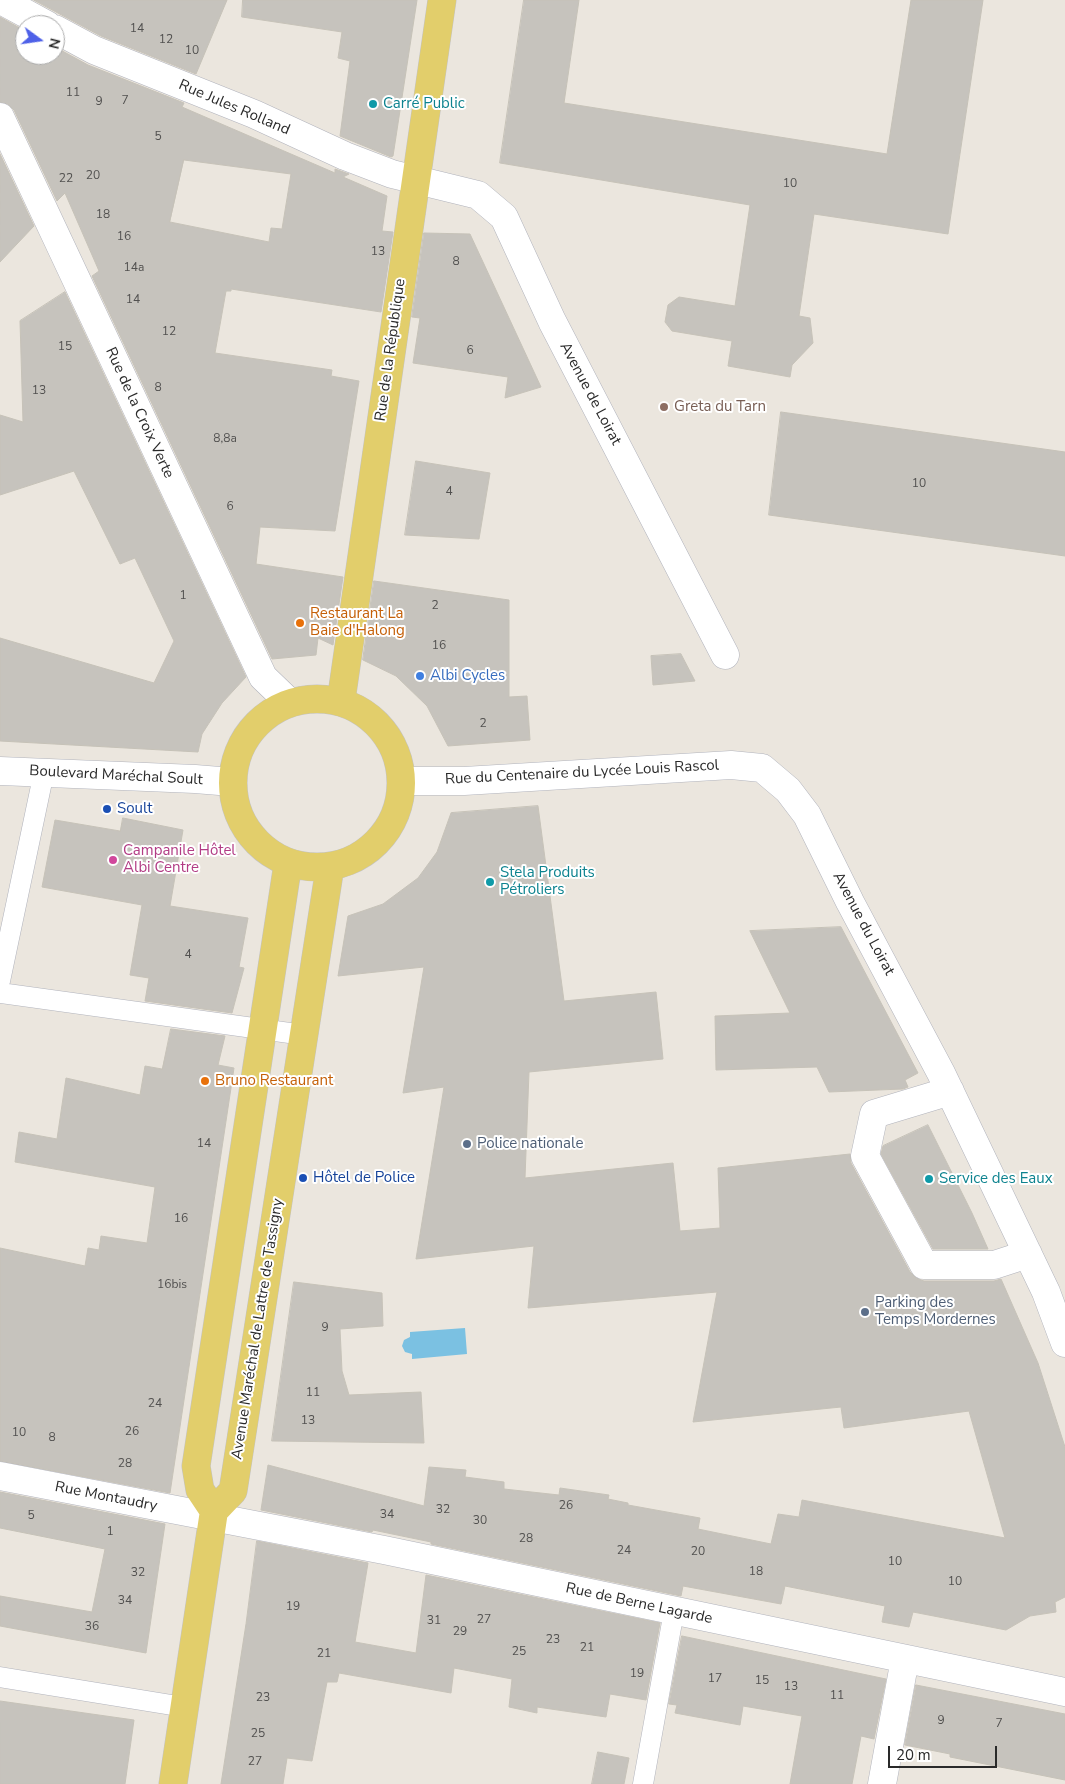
<!DOCTYPE html>
<meta charset="utf-8">
<style>
body{margin:0}
#map{position:relative;width:1065px;height:1784px;overflow:hidden;background:#ebe6de;font-family:"Nunito Sans",sans-serif}
canvas{display:block}
.north{position:absolute;left:15px;top:15px;width:50px;height:50px;box-sizing:border-box;background:#fff;border:1px solid #aaa;border-radius:50%;rotate:104deg;font-size:14px;font-weight:700;line-height:20px;text-align:center;color:#2a2a2a}
.north::after{content:'';display:block;margin:auto;width:18px;height:22px;background:#4e61e8;clip-path:polygon(50% 0,100% 100%,50% 72%,0 100%)}
.scale{position:absolute;left:888px;top:1746px;width:109px;height:22px;box-sizing:border-box;border:2px solid #2a2a2a;border-top:0;padding-left:6px;font-size:15px;line-height:18px;white-space:nowrap;color:#2a2a2a;-webkit-text-stroke:4px #fff;paint-order:stroke}
</style>
<div id="map">
<canvas width="1065" height="1784"></canvas>
<div class="north">N</div>
<div class="scale">20 m</div>
</div>
<script>
const context = document.querySelector('canvas').getContext('2d');
context.lineJoin = 'round';
function fillPath(path, color) { context.fillStyle = color; context.fill(path, 'evenodd'); }
function strokePath(path, color, width, dash) { context.strokeStyle = color; context.lineWidth = width; context.lineCap = dash ? 'butt' : 'round'; context.setLineDash(dash || []); context.stroke(path); }
function drawText(font, color, halo, rows, align = 'center') {
  context.font = font + ' "Nunito Sans",sans-serif'; context.lineWidth = 4; context.setLineDash([]); context.textBaseline = 'middle'; context.strokeStyle = halo; context.fillStyle = color; for (const [text, x, y, turn = 0] of rows) {
    context.save(); context.translate(x, y); context.rotate((+turn || 0) * Math.PI / 180); context.textAlign = isNaN(turn) ? turn : align; if (halo) context.strokeText(text, 0, 0); context.fillText(text, 0, 0); context.restore();
  }
}
fillPath(new Path2D(`
 M465,1328L467,1354L412,1359V1354L405,1352L402,1346L404,1340L410,1337V1332Z`), '#7bc1e2');
const building = new Path2D(`
 M34,0H227L196,74L101,36Z
 M243,0H417L393,156L391,157L340,136L350,61L338,58L342,32L242,17Z
 M524,0H579L564,103L887,154L911,0H983L948,234L814,214L799,316L810,318L813,343L792,365L790,377L728,366L732,341L672,331L665,322L668,305L679,297L735,306L750,205L500,163Z
 M0,17L25,31V55H55V47L88,65L184,103L182,107L335,173V169L349,174L343,177L387,196L382,231L393,232L381,312L231,289V291H226L215,353L332,370L331,376L359,381L335,531L260,527L256,564L343,577L333,645L318,638L316,655L272,659L92,276L99,271L65,193L57,201L14,110L8,104L0,102ZM184,160L291,174L282,229L271,228L269,242L170,222Z
 M0,154L34,226L0,262Z
 M424,233L470,234L541,387L505,398L508,377L413,363L420,318L412,317Z
 M65,292L246,677L222,703L202,734L198,752L0,741V638L154,683L174,641L135,558L120,564L74,471L0,495V415L23,422L20,321Z
 M781,412L1065,452V556L769,515Z
 M416,461L490,473L479,539L405,535Z
 M374,581L509,600V697L527,696L530,740L448,746L427,706L396,676L363,660Z
 M681,654L695,681L653,685L651,656Z
 M538,806L564,1001L656,992L663,1059L529,1072L525,1178L673,1163L680,1231L720,1228L718,1168L850,1154L851,1163L910,1272L916,1278L924,1281H994L1001,1279L1038,1363L1065,1447V1597L1055,1602L1056,1612L1030,1616L1006,1630L913,1612L909,1627L882,1622L885,1606L785,1586L781,1604L683,1586L681,1596L431,1544V1542L373,1530L372,1532L261,1510L268,1465L424,1506L429,1467L466,1470L465,1477L504,1482V1489L559,1495L560,1488L609,1495L608,1499L628,1503V1505L700,1518L698,1529L771,1544L778,1514L799,1517L802,1500L1005,1538L969,1411L844,1428L841,1407L693,1422L717,1292L528,1308L534,1246L416,1259L444,1087L403,1093L424,967L338,976L348,916L383,904L418,878L437,852L451,813Z
 M123,818L183,830L170,906L248,918L239,967L244,968L232,1013L145,1001L149,978L130,975L142,905L42,887L55,820L120,831Z
 M841,927L918,1073L905,1080L908,1087L903,1089L829,1092L817,1067L716,1070L715,1016L790,1013L750,931Z
 M171,1029L225,1036L218,1065L234,1068L170,1493L0,1461V1248L85,1266L88,1248L99,1250L101,1236L147,1243L155,1187L15,1162L19,1132L57,1139L66,1078L140,1095L145,1066L162,1069Z
 M928,1125L972,1213L988,1249H933L881,1154L883,1146Z
 M294,1282L382,1293L383,1326L340,1329L342,1371L349,1395L421,1392L424,1443L272,1441Z
 M0,1492L165,1524L146,1653L0,1626V1596L92,1612L105,1549L0,1528Z
 M257,1541L368,1563L355,1642L416,1653L426,1575L660,1623L646,1700L610,1694L606,1717L537,1707V1713L509,1707L512,1679L454,1668L451,1693L339,1673L337,1682H327L312,1761L287,1758L283,1784H221L246,1624Z
 M682,1636L886,1679L874,1739L861,1736L852,1784H790L802,1716L743,1706L740,1725L675,1713L677,1705L669,1704Z
 M916,1685L1065,1714V1780L950,1757V1754L905,1745Z
 M0,1701L134,1720L125,1784H0Z
 M598,1752L629,1758L624,1784H592Z`);
fillPath(building, '#c6c3bd');
strokePath(building, '#c6c2b8', 1);
const lane = new Path2D(`
 M0,981L44,772
 M0,993L304,1035
 M0,1677L184,1707
 M643,1784L674,1611`);
const street = new Path2D(`
 M1,0L47,25
 M55,29L94,50L254,114L345,156L392,174L478,195L504,217L552,321L725,655
 M0,117L263,677L289,702
 M0,771L195,779L232,782
 M402,781H464L731,765L762,768L788,790L807,815L850,902L941,1073L1046,1292L1065,1343
 M950,1091L874,1114L865,1156L924,1265H994L1028,1254
 M0,1476L384,1550L1065,1692
 M882,1784L905,1659`);
const primary = new Path2D(`
 M233 783a84 84 0 1 1 168 0a84 84 0 1 1-168 0Z
 M341,701L442,0
 M214,1511L200,1490L196,1466L288,863
 M173,1784L214,1511L233,1491L330,867`);
strokePath(lane, '#b1b3bc', 21);
strokePath(street, '#b1b3bc', 29);
strokePath(primary, '#c3c3c3', 29);
strokePath(lane, '#fff', 20);
strokePath(street, '#fff', 28);
strokePath(primary, '#e2ce6b', 28);
for (const [x, y, r, color] of [
 [373,104,5,"#0f9aa8"],
 [664,407,5,"#8d6e63"],
 [300,623,5,"#e8710a"],
 [420,676,5,"#3f7fe0"],
 [107,809,5,"#1a4fb4"],
 [113,860,5,"#d1479c"],
 [490,882,5,"#0f9aa8"],
 [205,1081,5,"#e8710a"],
 [467,1144,5,"#5c6f8a"],
 [303,1178,5,"#1a4fb4"],
 [929,1179,5,"#0f9aa8"],
 [865,1312,5,"#5c6f8a"]
]) { const dot = new Path2D(); dot.arc(x, y, r, 0, 2 * Math.PI); context.fillStyle = color; context.fill(dot); strokePath(dot, '#fff', 2); }
drawText('12px', '#51504f', null, [
 ["14",137,29],
 ["12",166,40],
 ["10",192,51],
 ["11",73,93],
 ["7",125,101],
 ["9",99,102],
 ["5",158,137],
 ["20",93,176],
 ["22",66,179],
 ["10",790,184],
 ["18",103,215],
 ["16",124,237],
 ["13",378,252],
 ["8",456,262],
 ["14a",134,268],
 ["14",133,300],
 ["12",169,332],
 ["15",65,347],
 ["6",470,351],
 ["8",158,388],
 ["13",39,391],
 ["8,8a",225,439],
 ["10",919,484],
 ["4",449,492],
 ["6",230,507],
 ["1",183,596],
 ["2",435,606],
 ["16",439,646],
 ["2",483,724],
 ["4",188,955],
 ["14",204,1144],
 ["16",181,1219],
 ["16bis",172,1285],
 ["9",325,1328],
 ["11",313,1393],
 ["24",155,1404],
 ["13",308,1421],
 ["26",132,1432],
 ["10",19,1433],
 ["8",52,1438],
 ["28",125,1464],
 ["26",566,1506],
 ["32",443,1510],
 ["34",387,1515],
 ["5",31,1516],
 ["30",480,1521],
 ["1",110,1532],
 ["28",526,1539],
 ["24",624,1551],
 ["20",698,1552],
 ["10",895,1562],
 ["18",756,1572],
 ["32",138,1573],
 ["10",955,1582],
 ["34",125,1601],
 ["19",293,1607],
 ["27",484,1620],
 ["31",434,1621],
 ["36",92,1627],
 ["29",460,1632],
 ["23",553,1640],
 ["21",587,1648],
 ["25",519,1652],
 ["21",324,1654],
 ["19",637,1674],
 ["17",715,1679],
 ["15",762,1681],
 ["13",791,1687],
 ["11",837,1696],
 ["23",263,1698],
 ["9",941,1721],
 ["7",999,1724],
 ["25",258,1734],
 ["27",255,1762]
]);
drawText('15px', '#0d838f', '#fff', [
 ["Carré Public",383,104],
 ["Stela Produits",500,873],
 ["Pétroliers",500,890],
 ["Service des Eaux",939,1179]
], 'left');
drawText('15px', '#2a2a2a', '#fff', [
 ["Rue Jules Rolland",234,108,23],
 ["Rue de la République",391,350,-82],
 ["Avenue de Loirat",590,394,62],
 ["Rue de la Croix Verte",139,413,65],
 ["Rue du Centenaire du Lycée Louis Rascol",582,773,-3],
 ["Boulevard Maréchal Soult",116,776,3],
 ["Avenue du Loirat",863,924,62],
 ["Avenue Maréchal de Lattre de Tassigny",258,1329,-81],
 ["Rue Montaudry",106,1497,11],
 ["Rue de Berne Lagarde",639,1604,12]
]);
drawText('15px', '#785e54', '#fff', [
 ["Greta du Tarn",674,407]
], 'left');
drawText('15px', '#c56008', '#fff', [
 ["Restaurant La",310,614],
 ["Baie d'Halong",310,631],
 ["Bruno Restaurant",215,1081]
], 'left');
drawText('15px', '#366cbe', '#fff', [
 ["Albi Cycles",430,676]
], 'left');
drawText('15px', '#164399', '#fff', [
 ["Soult",117,809],
 ["Hôtel de Police",313,1178]
], 'left');
drawText('15px', '#b23c85', '#fff', [
 ["Campanile Hôtel",123,851],
 ["Albi Centre",123,868]
], 'left');
drawText('15px', '#4e5e75', '#fff', [
 ["Police nationale",477,1144],
 ["Parking des",875,1303],
 ["Temps Mordernes",875,1320]
], 'left');
</script>
